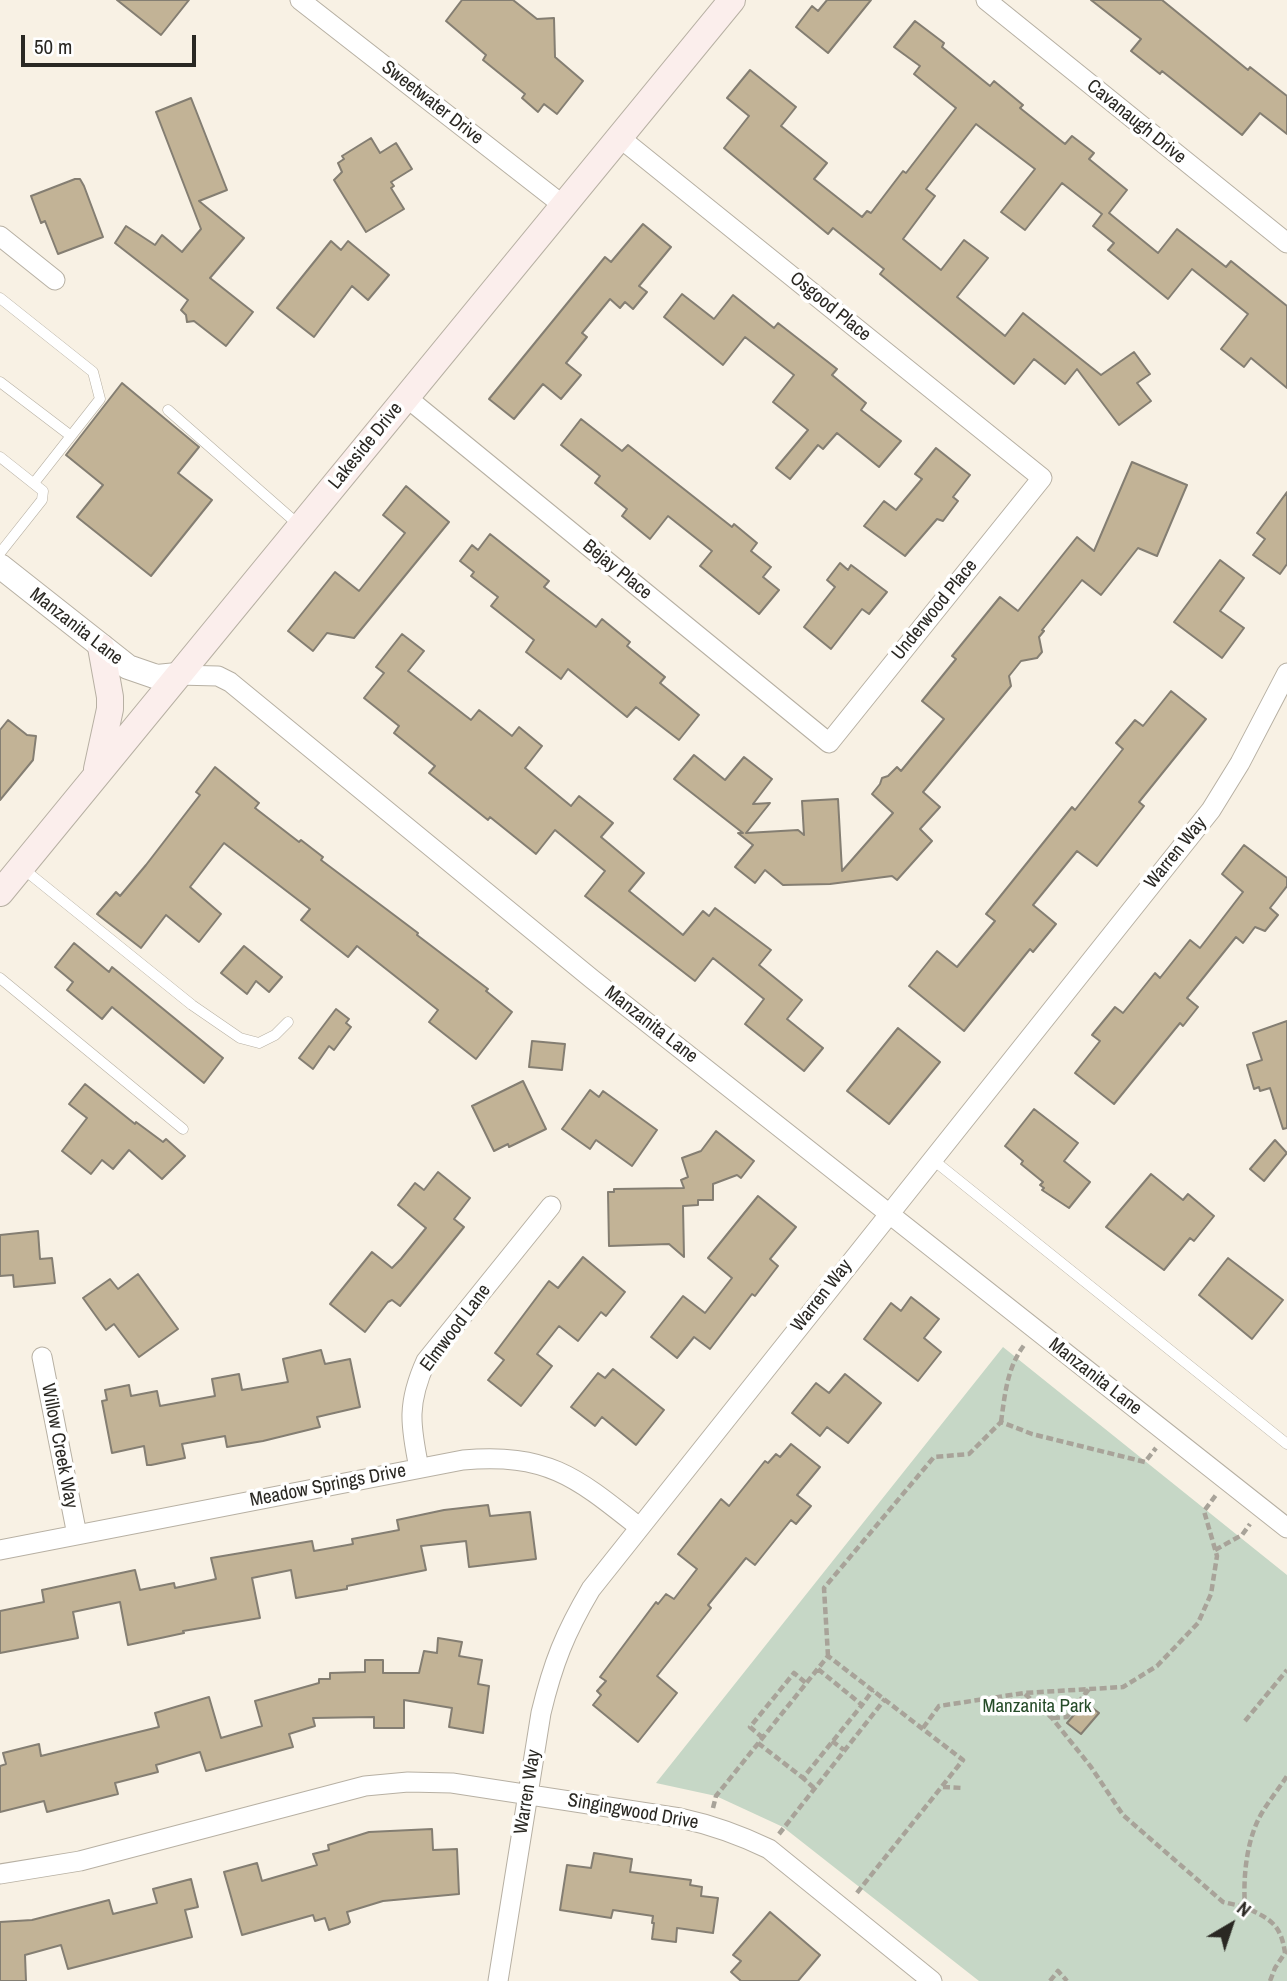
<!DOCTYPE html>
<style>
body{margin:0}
#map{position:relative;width:1287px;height:1981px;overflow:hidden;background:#f8f1e4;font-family:"Archivo Narrow",sans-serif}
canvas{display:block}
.north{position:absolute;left:1196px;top:1890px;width:70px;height:70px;-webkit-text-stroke:5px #fff;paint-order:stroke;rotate:39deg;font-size:19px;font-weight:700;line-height:28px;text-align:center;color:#2a2823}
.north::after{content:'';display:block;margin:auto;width:24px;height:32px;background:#2a2823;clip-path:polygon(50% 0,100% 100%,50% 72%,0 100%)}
.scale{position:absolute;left:21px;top:35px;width:175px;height:32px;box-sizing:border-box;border:4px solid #2a2823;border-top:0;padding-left:9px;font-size:21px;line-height:24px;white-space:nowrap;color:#2a2823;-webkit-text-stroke:5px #fff;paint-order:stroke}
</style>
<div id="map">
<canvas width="1287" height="1981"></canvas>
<div class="north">N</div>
<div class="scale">50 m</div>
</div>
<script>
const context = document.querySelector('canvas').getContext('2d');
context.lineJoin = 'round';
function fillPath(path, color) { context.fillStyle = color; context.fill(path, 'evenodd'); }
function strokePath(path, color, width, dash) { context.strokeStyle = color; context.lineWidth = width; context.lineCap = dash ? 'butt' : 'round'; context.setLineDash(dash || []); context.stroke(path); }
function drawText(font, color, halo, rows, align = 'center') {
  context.font = font + ' "Archivo Narrow",sans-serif'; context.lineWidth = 7; context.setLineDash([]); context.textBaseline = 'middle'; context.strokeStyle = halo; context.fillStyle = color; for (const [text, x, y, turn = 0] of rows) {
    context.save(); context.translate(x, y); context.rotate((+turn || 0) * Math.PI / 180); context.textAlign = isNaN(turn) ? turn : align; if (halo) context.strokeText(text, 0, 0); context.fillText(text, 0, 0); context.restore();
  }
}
fillPath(new Path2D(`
 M1003,1347L1287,1575V1981H979L783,1827L716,1796L656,1783Z`), '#c6d7c6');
const building = new Path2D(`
 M117,0H189L161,35Z
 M462,0H513L537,19L554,18L555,57L583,81L557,114L544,104L538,112L522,98L525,94L483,60L486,55L446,21Z
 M827,0H871L828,53L796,27L812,6L818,11Z
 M1091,0H1162L1248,70L1250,67L1287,96V134L1260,113L1242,135L1162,71L1160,74L1131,51L1141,39Z
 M915,21L944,43L942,47L990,86L994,81L1023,105L1020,108L1065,144L1072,136L1094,153L1089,159L1127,190L1109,213L1158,253L1177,229L1226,267L1231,261L1287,306V388L1251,358L1244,367L1221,349L1248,314L1192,269L1168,299L1108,250L1114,243L1093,226L1102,214L1062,183L1025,230L1001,212L1035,169L976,124L926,189L935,196L903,239L941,270L964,240L988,258L957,297L1005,336L1023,313L1101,375L1134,352L1150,374L1137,383L1151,401L1119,425L1077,369L1065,384L1034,359L1014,384L880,274L884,269L833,228L828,234L724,148L749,116L727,98L750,70L796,107L781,126L827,163L814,179L862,217L867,211L871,213L903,171L906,173L956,108L914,74L920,66L894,47Z
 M191,98L227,190L199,201L244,238L210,278L253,312L226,346L194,321L187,322L186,315L181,310L188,300L115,243L126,226L155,245L162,235L182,252L201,229L156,112Z
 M371,138L380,153L396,143L412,169L391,182L394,186L391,188L404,209L366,232L334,180L342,172L338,163L344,159L342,156Z
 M75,179H80L84,186L103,237L58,254L45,221L41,223L31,196Z
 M643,224L671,247L639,286L647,292L633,309L625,302L620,308L610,299L582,333L587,337L566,363L581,375L561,399L543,384L514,419L489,399L605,257L611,262Z
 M331,241L341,250L348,241L389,275L368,300L352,286L314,337L277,308Z
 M682,294L714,319L733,295L774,328L778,323L837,369L832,375L866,403L861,410L901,441L879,467L837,433L823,449L818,445L790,479L776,468L808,430L773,402L794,375L745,337L723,365L664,317Z
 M122,383L199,447L178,473L212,500L151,576L77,517L103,485L66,455Z
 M581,419L622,451L628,445L732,527L734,524L757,543L751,551L771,567L763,577L779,590L759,614L700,566L712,551L668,516L650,539L622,516L627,509L595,483L600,476L561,445Z
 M936,448L970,475L953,497L958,501L943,521L937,519L905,556L864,526L884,501L896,510L922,479L915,474Z
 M1132,462L1187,485L1157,556L1138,548L1101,595L1082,580L1042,630L1044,631L1039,637L1042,652L1037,658L1021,661L1009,676L1011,686L923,792L940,807L920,829L932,841L897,880L892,876L830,884L783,885L765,870L755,883L735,867L753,845L738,833H743L674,779L694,755L725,780L744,757L772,779L753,804L770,803L746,833L798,830L804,835L802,801L838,799L842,871L893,813L872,794L880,784L882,778L888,776L897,767L901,771L944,719L922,701L956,659L952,656L1000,597L1018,611L1077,537L1094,551Z
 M406,486L449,522L354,638L327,633L313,651L288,631L335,572L359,591L405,533L383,515Z
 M1287,492V564L1280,574L1253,555L1265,539L1257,533Z
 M490,534L549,581L544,587L596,627L602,619L630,642L627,646L665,677L660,683L699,715L679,740L636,707L627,717L568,669L561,679L526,652L534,640L491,606L498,597L471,576L474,572L460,561L472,545L478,550Z
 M1220,560L1244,578L1220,611L1244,628L1222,658L1174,622Z
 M840,563L848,570L851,565L887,592L869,614L862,609L831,649L804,627L835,587L827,580Z
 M402,634L424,651L408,671L471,720L479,710L512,736L519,727L542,746L525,768L571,806L579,796L613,823L601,837L644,873L629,891L683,935L703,911L709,916L715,908L771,950L759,965L802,1000L787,1019L823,1048L804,1071L745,1024L764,999L713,958L695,981L585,896L605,871L555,830L536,854L490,817L488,820L429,773L435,766L394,733L399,726L364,698L384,673L376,667Z
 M1171,691L1206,719L1139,802L1144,806L1097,866L1077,851L1033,905L1056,924L1033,952L1030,949L964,1031L909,986L937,951L957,967L995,921L986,914L1072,807L1075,810L1123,749L1116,743L1135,720L1143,726Z
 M8,720L27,735L36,736L33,760L0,800V730Z
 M215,767L259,803L255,808L299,842L301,840L323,857L321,860L418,933L417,935L488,989L486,991L512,1012L476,1059L429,1022L438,1010L357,946L348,957L301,920L310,909L224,843L190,887L221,914L199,942L166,915L141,948L97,914L116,892L120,896L146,865L200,795L196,792Z
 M1244,845L1287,878V886L1270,908L1278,915L1265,931L1255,927L1243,943L1236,937L1187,998L1198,1007L1183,1026L1180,1023L1114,1104L1075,1073L1100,1041L1092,1035L1115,1007L1123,1013L1155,973L1160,978L1190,940L1200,948L1243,892L1222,874Z
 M74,943L109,972L112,967L223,1058L204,1083L112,1007L102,1019L67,990L73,982L55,967Z
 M244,946L282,977L269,992L256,981L247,994L221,973Z
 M336,1009L349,1019L346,1023L351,1027L334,1050L329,1046L313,1069L299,1058Z
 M1287,1021V1128L1283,1129L1270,1088L1260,1091L1259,1087L1254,1089L1247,1065L1262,1060L1253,1033Z
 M898,1028L940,1062L889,1124L847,1091Z
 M532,1041L565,1044L562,1070L529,1067Z
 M523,1081L546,1129L509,1147L508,1144L494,1151L472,1106Z
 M85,1084L135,1124L136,1122L163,1142L166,1139L185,1156L162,1179L129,1150L113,1169L102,1160L91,1174L62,1151L87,1118L69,1104Z
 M590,1090L599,1097L603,1091L657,1130L632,1166L596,1140L590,1149L562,1129Z
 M1034,1109L1078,1143L1064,1161L1090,1182L1069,1208L1042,1190L1044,1188L1040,1185L1043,1182L1021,1164L1023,1161L1005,1146Z
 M716,1131L754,1161L741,1178L737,1175L713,1184V1200H698V1205L683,1206L684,1257L669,1244L609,1246L608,1192H614V1189L684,1188L681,1180L688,1177L682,1158L701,1151Z
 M1275,1140L1287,1153L1264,1181L1250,1169Z
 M438,1172L470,1198L454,1219L464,1227L400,1306L392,1300L388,1302L365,1332L330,1304L372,1252L392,1268L401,1259L426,1228L398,1205L415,1183L424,1190Z
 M1151,1174L1183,1200L1188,1194L1214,1216L1194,1241L1190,1238L1164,1270L1106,1227Z
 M758,1196L796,1227L770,1259L778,1266L755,1296L752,1294L710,1349L694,1337L677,1358L651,1337L683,1296L705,1313L732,1278L708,1258Z
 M38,1231L40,1259L52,1258L55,1283L14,1287L13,1275L0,1276V1235Z
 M583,1257L625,1292L606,1316L601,1312L578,1341L559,1326L537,1354L552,1366L521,1406L488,1380L504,1360L495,1353L549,1281L558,1288Z
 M1228,1258L1283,1300L1252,1339L1199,1295Z
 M138,1274L178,1329L139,1357L114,1324L106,1330L83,1298L110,1279L118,1289Z
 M911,1297L939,1319L924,1338L941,1352L918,1381L864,1339L891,1303L901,1311Z
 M321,1350L325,1364L350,1359L360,1407L317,1417L320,1427L263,1441L227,1447L225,1436L182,1444L185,1458L151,1465H147L144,1446L112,1453L102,1401L107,1400L105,1390L129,1385L131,1396L157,1391L160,1406L215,1396L212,1379L239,1374L242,1390L288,1382L283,1359Z
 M613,1369L664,1410L636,1445L602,1417L595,1426L571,1407L598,1373L605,1378Z
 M845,1374L881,1403L848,1443L827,1427L820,1436L792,1413L816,1383L829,1393Z
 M791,1444L820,1467L797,1495L811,1506L796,1524L791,1520L755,1565L746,1558L708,1605L711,1608L657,1676L677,1693L638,1742L593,1705L601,1695L597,1691L606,1681L600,1677L656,1602L658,1604L666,1594L674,1599L697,1569L678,1554L721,1499L729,1506L765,1461L768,1463L776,1454L780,1457Z
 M488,1505L490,1516L530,1512L536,1559L469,1567L466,1541L421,1546L426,1570L347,1586V1589L296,1598L291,1570L252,1578L260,1618L183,1631L184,1633L128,1645L120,1602L73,1612L78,1638L0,1653V1611L44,1602L42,1590L135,1570L140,1590L174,1583L175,1588L216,1579L211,1558L312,1541L314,1551L353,1544L352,1539L399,1530L397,1520L444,1510Z
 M438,1638L462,1642L459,1656L482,1660L478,1684L489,1686L483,1733L449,1727L452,1708L404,1700V1728H374V1717L313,1718L315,1726L289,1734L293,1747L206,1771L200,1752L156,1765L158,1772L115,1783L118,1794L47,1812L44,1801L0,1812V1766L6,1764L3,1753L39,1744L41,1756L159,1727L155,1713L209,1697L221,1738L262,1726L255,1701L319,1683V1679H330V1673L365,1672V1660H383V1673H419L424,1651L437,1653Z
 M1085,1702L1099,1713L1081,1734L1067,1723Z
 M432,1829L433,1850L457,1849L459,1894L383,1901L347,1912L350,1922L348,1924L329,1930L325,1918L315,1921L313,1915L242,1935L224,1872L257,1863L262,1881L317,1865L313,1854L329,1850L328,1845L369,1832Z
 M594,1853L632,1859L630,1872L691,1880L690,1885L702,1887L701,1896L718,1898L713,1933L677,1928L676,1942L652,1939L654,1923H652L653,1916L613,1910L611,1918L560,1910L567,1865L591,1868Z
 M191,1879L198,1907L185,1910L192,1937L68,1969L61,1945L25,1955L26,1981H0V1922L32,1920L109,1900L113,1914L157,1903L153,1889Z
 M770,1912L820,1955L798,1981H741L731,1972L741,1961L733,1955Z`);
fillPath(building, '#c2b396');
strokePath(building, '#847e72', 2);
const service = new Path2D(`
 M0,298L93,372L100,399L34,483
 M0,382L71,436
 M168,410L300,526
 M0,457L43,491L42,500L0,553
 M21,867L192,1005L240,1038L259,1043L275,1035L288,1022
 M0,978L183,1129
 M932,1159L1287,1444`);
const minor = new Path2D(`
 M300,0L564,206
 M986,0L1287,243
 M0,236L55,280
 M406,397L829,743L1042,478L619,137
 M177,675L218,676L230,682L592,979L1287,1528
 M42,1357L77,1535
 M419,1468C410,1424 407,1403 426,1361L551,1206
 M0,1550L463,1460C548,1453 576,1477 639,1527
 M0,1874L80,1861L365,1786L408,1782L452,1783L680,1818C712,1825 740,1835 769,1849L932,1981
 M498,1981L541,1713C553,1663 565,1633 591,1589L1211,810L1240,763L1287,673`);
const tertiary = new Path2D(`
 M0,566L128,667L157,677L177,675`);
const secondary = new Path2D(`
 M97,769L110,709V697L101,647
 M0,893L732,0`);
strokePath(service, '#b7b0a3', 11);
strokePath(minor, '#b7b0a3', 21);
strokePath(tertiary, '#b7b0a3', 26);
strokePath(secondary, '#b7b0a3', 28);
strokePath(new Path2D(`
 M1001,1422C1005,1394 1007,1367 1025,1344
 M1215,1550L1242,1535L1250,1524
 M828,1656L824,1588L934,1457L969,1454L1001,1422L1032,1434L1145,1462L1156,1448
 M818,1669L862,1705L873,1690
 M1025,1694L1052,1718L1091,1767L1123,1815L1223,1902L1245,1907
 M1053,1718L1067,1717L1089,1689
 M1245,1721L1287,1670
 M923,1728L939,1706L1024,1693L1123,1687L1157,1666L1198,1623L1211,1594L1217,1556L1204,1511L1216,1495
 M763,1738L750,1727L794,1673L806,1683
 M832,1741L844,1750
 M758,1743L803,1778
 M943,1787L963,1788
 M814,1788L803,1778L862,1705
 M713,1808L716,1796L828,1656L963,1760L856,1894
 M779,1834L885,1699
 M1050,1981L1058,1971L1067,1981
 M1270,1981L1275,1968L1285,1953C1281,1924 1270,1919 1245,1907C1243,1879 1246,1844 1259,1818C1267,1803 1278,1790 1287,1776`), '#a8a399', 4.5, [7, 3.5]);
strokePath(service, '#fff', 10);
strokePath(minor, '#fff', 19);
strokePath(tertiary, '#fff', 24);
strokePath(secondary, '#fbeeec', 26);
drawText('19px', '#2a2823', '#fff', [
 ["Sweetwater Drive",432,103,38],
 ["Cavanaugh Drive",1136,122,39],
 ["Osgood Place",830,307,39],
 ["Lakeside Drive",366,446,-51],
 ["Bejay Place",617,570,39],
 ["Underwood Place",935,610,-51],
 ["Manzanita Lane",76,627,38],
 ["Warren Way",1176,853,-51],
 ["Manzanita Lane",651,1025,38],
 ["Warren Way",822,1296,-52],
 ["Elmwood Lane",456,1328,-53],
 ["Manzanita Lane",1095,1377,38],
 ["Willow Creek Way",59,1446,79],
 ["Meadow Springs Drive",328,1486,-11],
 ["Warren Way",528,1792,-81],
 ["Singingwood Drive",633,1812,10]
]);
drawText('19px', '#254b28', '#fff', [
 ["Manzanita Park",1037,1707]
]);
</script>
